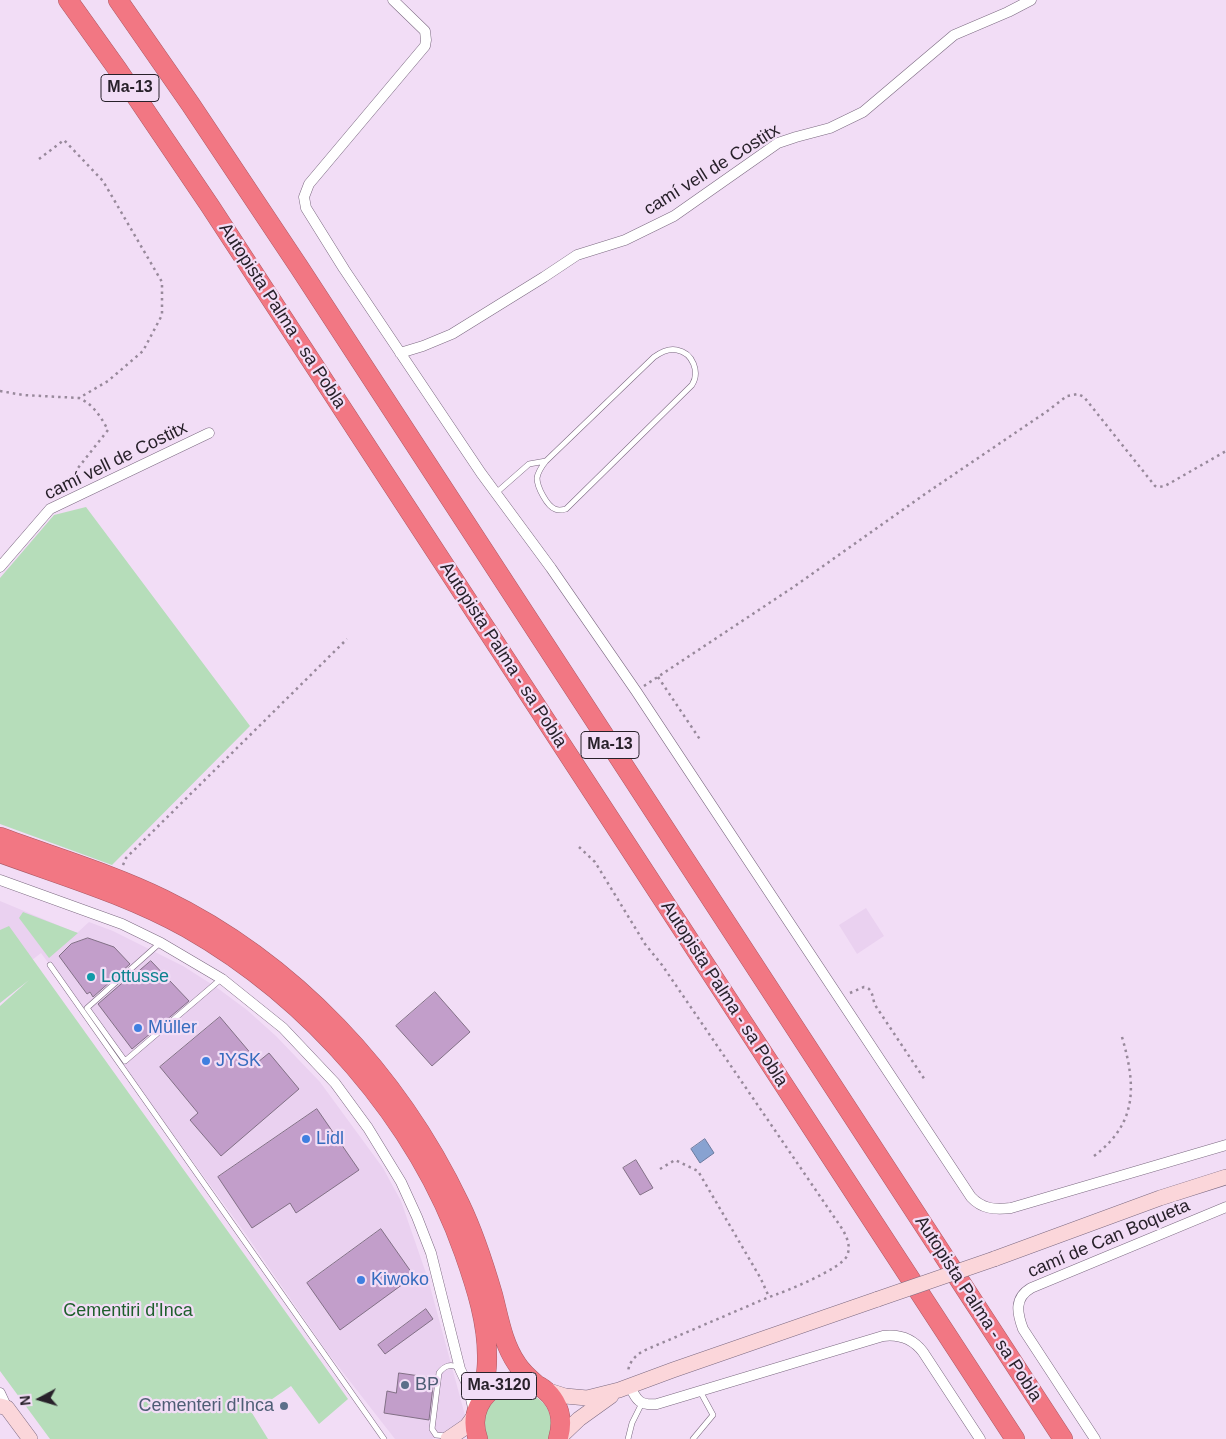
<!DOCTYPE html>
<meta charset="utf-8">
<style>
body{margin:0}
#map{position:relative;width:1226px;height:1439px;overflow:hidden;background:#f2ddf6;font-family:Helvetica,sans-serif}
canvas{display:block}
.north{position:absolute;left:15px;top:1374px;width:50px;height:50px;-webkit-text-stroke:4px #f2ddf6;paint-order:stroke;rotate:264deg;font-size:14px;font-weight:700;line-height:20px;text-align:center;color:#28212a}
.north::after{content:'';display:block;margin:auto;width:18px;height:22px;background:#28212a;clip-path:polygon(50% 0,100% 100%,50% 72%,0 100%)}
</style>
<div id="map">
<canvas width="1226" height="1439"></canvas>
<div class="north">N</div>
</div>
<script>
const context = document.querySelector('canvas').getContext('2d');
context.lineJoin = 'round';
function fillPath(path, color) { context.fillStyle = color; context.fill(path, 'evenodd'); }
function strokePath(path, color, width, dash) { context.strokeStyle = color; context.lineWidth = width; context.lineCap = dash ? 'butt' : 'round'; context.setLineDash(dash || []); context.stroke(path); }
function drawText(font, color, halo, rows, align = 'center') {
  context.font = font + ' Helvetica,sans-serif'; context.lineWidth = 4.5; context.setLineDash([]); context.textBaseline = 'middle'; context.strokeStyle = halo; context.fillStyle = color; for (const [text, x, y, turn = 0] of rows) {
    context.save(); context.translate(x, y); context.rotate((+turn || 0) * Math.PI / 180); context.textAlign = isNaN(turn) ? turn : align; if (halo) context.strokeText(text, 0, 0); context.fillText(text, 0, 0); context.restore();
  }
}
fillPath(new Path2D(`
 M0,901L77,933L89,922L113,931L183,966L216,987L247,1010L276,1036L320,1082L383,1168L401,1201L428,1279L466,1419L432,1439H395L327,1352L245,1233L41,953L0,985Z
 M866,908L884,936L857,954L839,925Z`), '#ead1f0');
fillPath(new Path2D(`
 M86,507L250,726L112,865L0,824V578L54,515Z
 M23,912L78,933L49,958L19,918Z
 M9,926L348,1399L319,1424L291,1386L252,1413L268,1439H50L0,1371V1006L29,980L0,1003V930Z
 M517,1391C543,1394 558,1413 548,1439H488C478,1413 491,1396 517,1391Z`), '#b6ddba');
const water = new Path2D(`
 M705,1139L714,1153L700,1163L691,1149Z`);
fillPath(water, '#88a2d1');
strokePath(water, '#6b7b9f', 1);
const building = new Path2D(`
 M88,938L114,947L130,964L93,997L90,992L87,994L59,956L71,944Z
 M151,961L189,1001L132,1049L98,1004L136,971L137,972Z
 M435,992L470,1032L432,1066L396,1026Z
 M220,1017L258,1062L269,1053L299,1089L221,1156L190,1120L198,1113L160,1067Z
 M317,1109L359,1170L296,1213L290,1203L252,1228L218,1177Z
 M636,1160L653,1188L640,1195L623,1168Z
 M381,1229L414,1276L340,1330L307,1283Z
 M426,1309L433,1319L385,1354L378,1345Z
 M399,1373L434,1378L429,1420L384,1413L387,1391L396,1393Z`);
fillPath(building, '#c29eca');
strokePath(building, '#827086', 1);
const lane = new Path2D(`
 M496,493L529,464L546,461L654,357C661,352 669,348 677,350C693,353 700,372 692,385L566,509C562,510 559,511 555,509C547,506 537,487 537,478C538,471 542,466 546,461
 M160,943L87,1008L125,1061L221,979
 M50,965L384,1439
 M446,1436L436,1435L432,1429L439,1373C444,1366 451,1363 458,1368
 M628,1439L632,1423L642,1403
 M693,1439L713,1415L700,1391`);
const street = new Path2D(`
 M393,0L425,31L426,40L425,46L309,184L304,197L306,208L344,269L481,473L551,568L636,691L971,1197C982,1209 995,1210 1011,1208L1226,1145
 M400,353L423,346L452,334L544,277L577,255L625,240L674,216L778,143L796,137L830,128L863,112L954,35L1008,12L1031,0
 M0,567L50,509L209,433
 M0,880L122,924L161,943L222,979L283,1028L335,1083L368,1128L401,1182L417,1217L431,1253L460,1369L468,1386L474,1412
 M630,1386C636,1400 640,1406 657,1404L883,1336C899,1334 913,1339 923,1352L980,1439
 M0,1393L7,1408
 M1095,1439L1023,1329C1017,1313 1014,1298 1031,1288L1226,1207`);
const secondary = new Path2D(`
 M994,1259L1160,1198L1226,1177
 M543,1389L565,1396L587,1398L619,1390L673,1370L878,1299
 M0,1406L7,1408L30,1439
 M448,1439L467,1426L475,1415
 M558,1439L579,1419L611,1396`);
const highway = new Path2D(`
 M68,0L118,70L210,206L1015,1439
 M118,0L191,105L299,267L1063,1439
 M0,837C54,857 112,874 163,899C293,962 398,1074 460,1204C474,1233 484,1264 493,1295C499,1318 503,1344 517,1364C522,1372 529,1378 536,1384
 M0,853C63,876 128,895 187,928C310,998 417,1119 464,1253C476,1287 488,1324 487,1361C487,1374 484,1387 481,1400
 M478,1439C460,1389 529,1358 555,1402C562,1414 562,1426 558,1439`);
strokePath(lane, '#7b6980', 6);
strokePath(street, '#7b6980', 11);
strokePath(secondary, '#7b6980', 16);
strokePath(highway, '#ab5964', 20);
strokePath(new Path2D(`
 M39,159L64,140L103,181L162,282V315L143,351L108,381L79,398
 M0,391L23,395L79,398C93,404 101,417 108,430L59,492
 M658,677L701,741
 M644,686L792,588L925,494L1046,412L1067,396L1078,394L1084,397L1155,486L1159,487L1165,486L1226,451
 M579,847L595,862L645,944L662,965L843,1230C847,1238 851,1246 847,1256C841,1269 785,1292 769,1297L643,1351C635,1356 629,1362 628,1372
 M123,865L126,858L347,639
 M850,993L864,987C873,988 872,997 875,1005L925,1080
 M1094,1156C1138,1123 1136,1085 1122,1037
 M660,1169L675,1160L698,1171L761,1279L769,1297`), '#98899b', 2.5, [2.5, 4]);
strokePath(lane, '#fff', 5);
strokePath(street, '#fff', 10);
strokePath(secondary, '#fbd6da', 15);
strokePath(highway, '#f27783', 19);
const secondaryBridge = new Path2D(`
 M878,1299L994,1259`);
strokePath(secondaryBridge, '#7b6980', 16, []);
strokePath(secondaryBridge, '#fbd6da', 15);
for (const [x, y, r, color] of [
 [91,977,5,"#0f9aa8"],
 [138,1028,5,"#3f7fe0"],
 [206,1061,5,"#3f7fe0"],
 [306,1139,5,"#3f7fe0"],
 [361,1280,5,"#3f7fe0"],
 [405,1385,5,"#5c6f8a"],
 [284,1406,5,"#5c6f8a"]
]) { const dot = new Path2D(); dot.arc(x, y, r, 0, 2 * Math.PI); context.fillStyle = color; context.fill(dot); strokePath(dot, '#f2ddf6', 2); }
for (const [x, y, w] of [
 [130,88,58],
 [610,745,58],
 [499,1386,75]
]) { const box = new Path2D(); box.roundRect(x - w / 2, y - 13.5, w, 27, 4); context.fillStyle = '#f2ddf6'; context.fill(box); strokePath(box, '#28212a', 1); }
drawText('bold 16px', '#28212a', null, [
 ["Ma-13",130,88],
 ["Ma-13",610,745],
 ["Ma-3120",499,1386]
]);
drawText('18px', '#28212a', '#f2ddf6', [
 ["camí vell de Costitx",712,170,-32],
 ["Autopista Palma - sa Pobla",282,316,57],
 ["camí vell de Costitx",116,461,-26],
 ["Autopista Palma - sa Pobla",503,655,57],
 ["Autopista Palma - sa Pobla",724,994,57],
 ["camí de Can Boqueta",1109,1239,-23],
 ["Autopista Palma - sa Pobla",978,1309,57]
]);
drawText('18px', '#0d838f', '#f2ddf6', [
 ["Lottusse",101,977]
], 'left');
drawText('18px', '#366cbe', '#f2ddf6', [
 ["Müller",148,1028],
 ["JYSK",216,1061],
 ["Lidl",316,1139],
 ["Kiwoko",371,1280]
], 'left');
drawText('18px', '#1e5f2c', '#f2ddf6', [
 ["Cementiri d'Inca",128,1311]
]);
drawText('18px', '#4e5e75', '#f2ddf6', [
 ["BP",415,1385],
 ["Cementeri d'Inca",274,1406,"right"]
], 'left');
</script>
